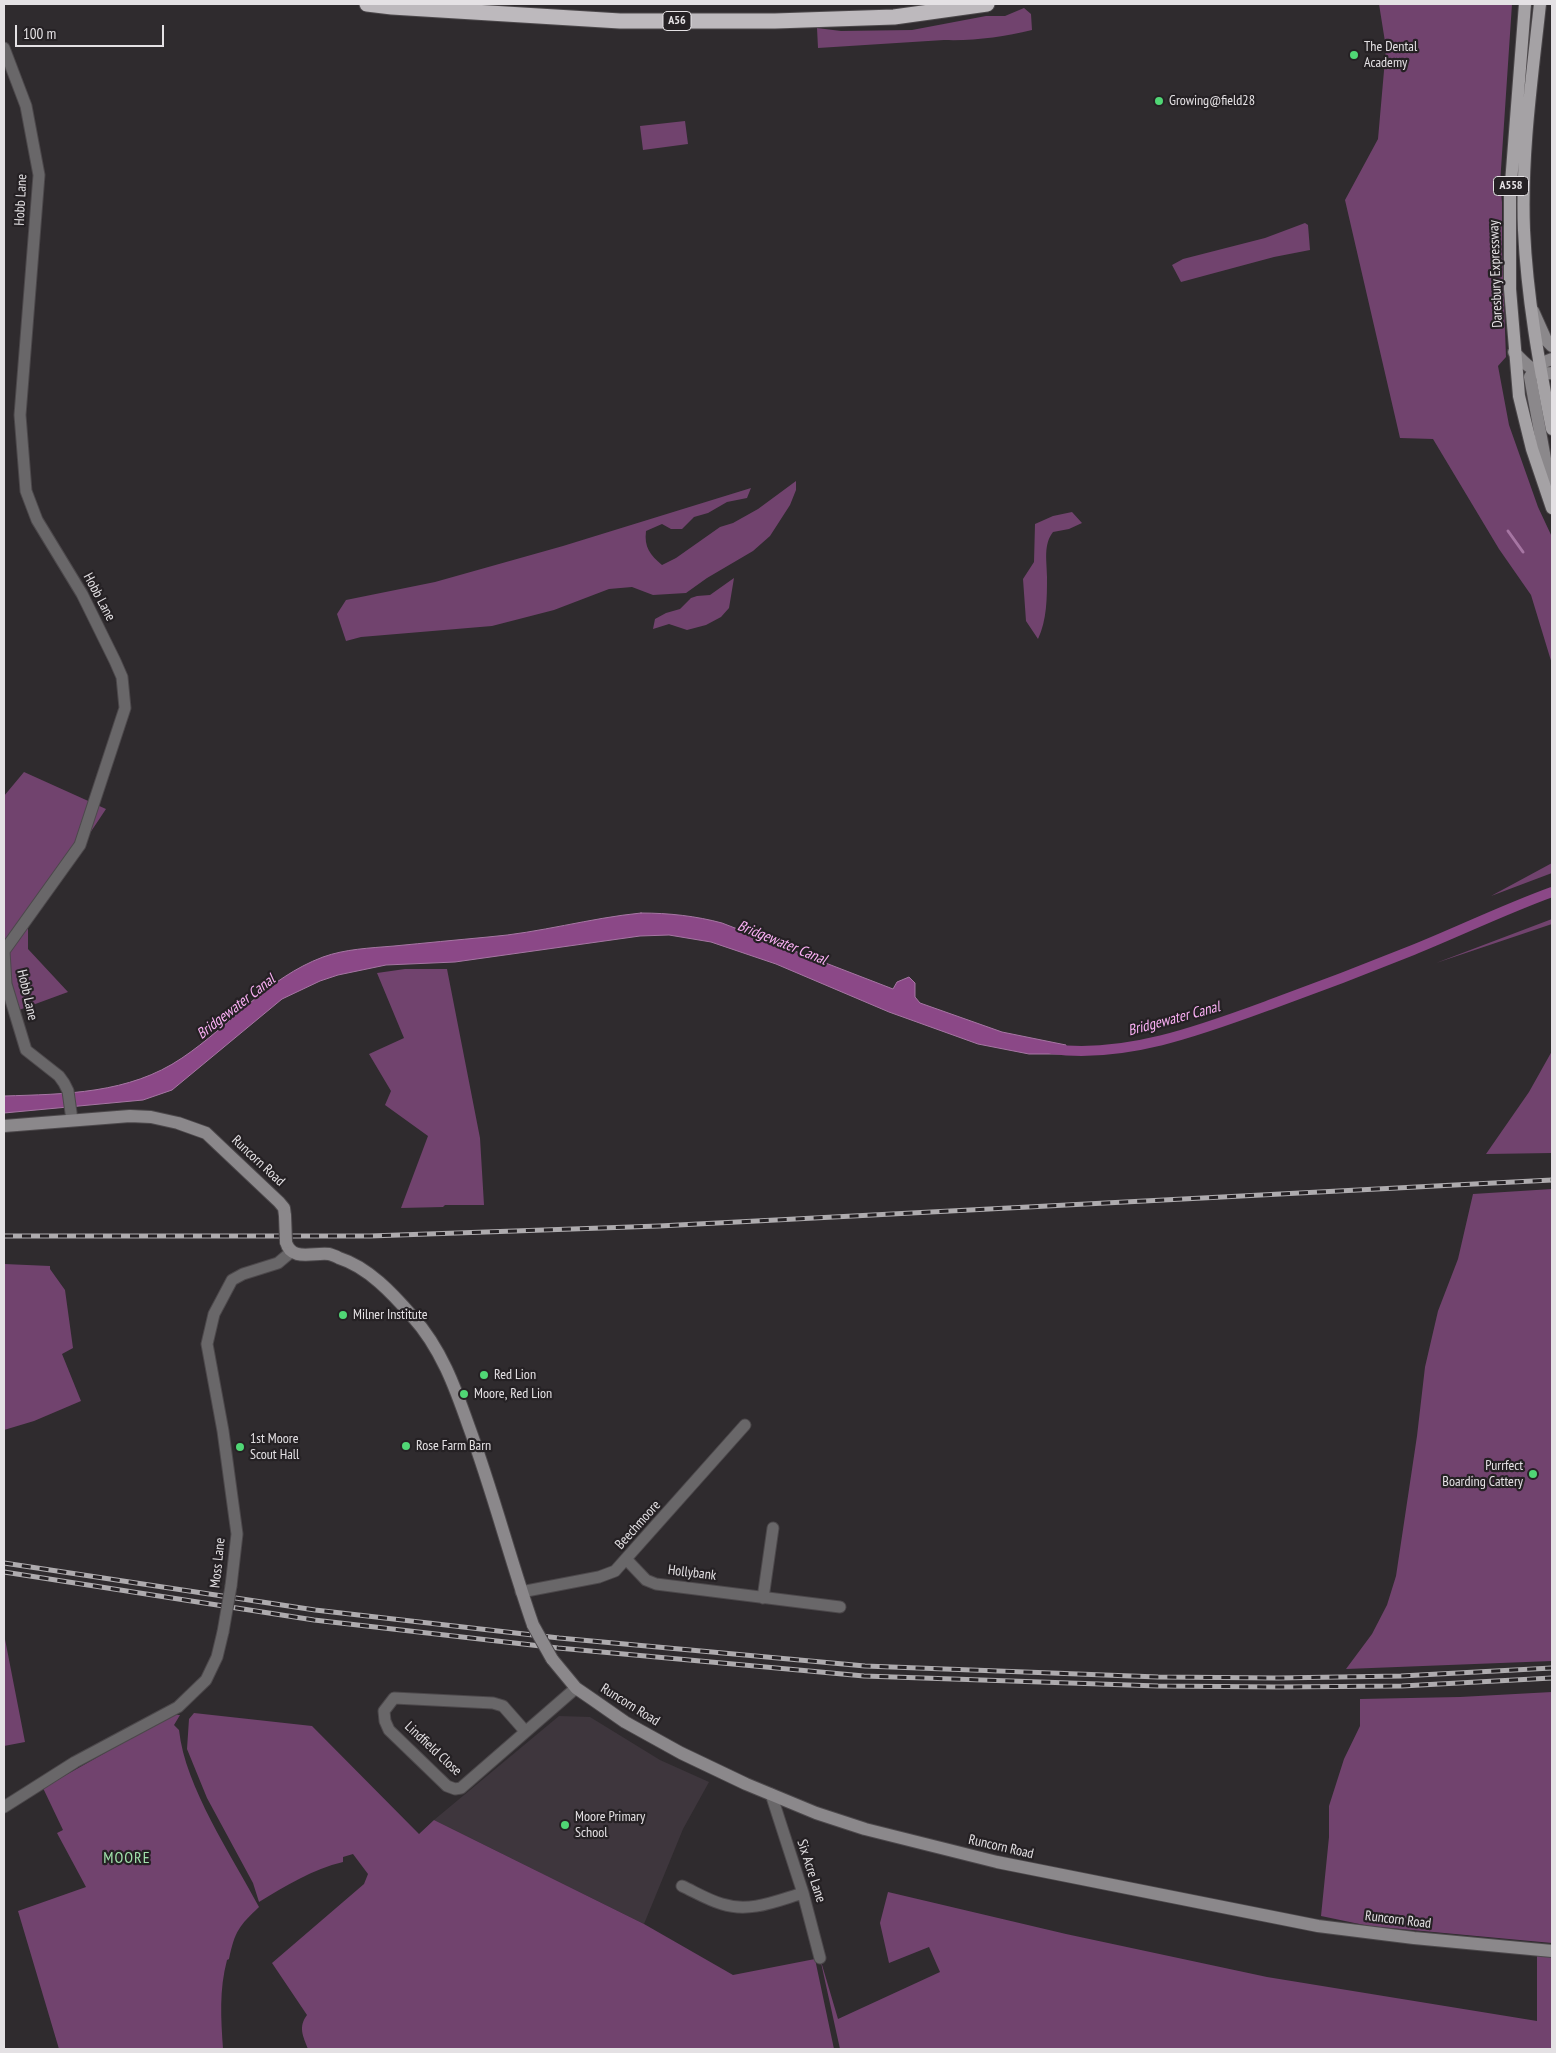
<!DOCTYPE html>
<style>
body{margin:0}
#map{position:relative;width:1556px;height:2053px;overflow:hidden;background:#2f2b2e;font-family:"PT Sans Narrow",sans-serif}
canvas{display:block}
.frame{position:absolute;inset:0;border:5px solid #e4e1e4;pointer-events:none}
.scale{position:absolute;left:15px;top:25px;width:149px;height:22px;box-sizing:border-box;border:2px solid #e4e1e4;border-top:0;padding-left:6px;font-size:15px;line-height:18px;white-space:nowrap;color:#e4e1e4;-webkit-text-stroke:4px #252124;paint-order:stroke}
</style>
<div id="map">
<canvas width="1556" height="2053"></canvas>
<div class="frame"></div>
<div class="scale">100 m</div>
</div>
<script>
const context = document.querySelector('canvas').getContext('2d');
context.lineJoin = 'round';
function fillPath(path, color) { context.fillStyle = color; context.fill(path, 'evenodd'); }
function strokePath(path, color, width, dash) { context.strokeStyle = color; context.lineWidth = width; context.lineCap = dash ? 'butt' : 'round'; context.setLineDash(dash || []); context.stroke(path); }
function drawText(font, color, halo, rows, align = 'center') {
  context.font = font + ' "PT Sans Narrow",sans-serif'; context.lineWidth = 4.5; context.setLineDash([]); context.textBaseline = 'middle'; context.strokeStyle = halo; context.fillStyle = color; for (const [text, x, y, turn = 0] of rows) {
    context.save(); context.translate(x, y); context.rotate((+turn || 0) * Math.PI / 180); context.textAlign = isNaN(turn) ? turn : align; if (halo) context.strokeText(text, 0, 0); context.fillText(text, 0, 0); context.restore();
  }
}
fillPath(new Path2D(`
 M559,1716L590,1717L660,1760L709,1782L683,1829L644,1924L434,1820Z`), '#3e363d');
fillPath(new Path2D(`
 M1379,4H1512L1500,184L1502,202V251L1506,357L1498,366L1509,425L1538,507L1552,537V664L1531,595L1499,549L1433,439L1400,438L1345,200L1378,139L1386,48Z
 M1024,8L1031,14L1032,30C1003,37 974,41 944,40L818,48L817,28L841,31L912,30L986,16H1005Z
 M685,121L688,144L643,150L640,126Z
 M1305,223L1308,225L1310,250L1274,257L1181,282L1172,265L1183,259L1265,238Z
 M796,481V490L790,505L770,536L753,551L707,578L686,593L653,595L632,587L609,589L554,610L492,626L361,637L346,641L337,614L346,600L435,582L563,546L751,488L747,498L727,502L708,513L694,517L682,529H671L662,524L646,531C644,547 650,555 662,565L676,558L720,527L733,523L758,509Z
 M1072,512L1082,523L1069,529L1053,532C1043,545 1047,561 1047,577C1047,598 1047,620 1038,639L1026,621L1023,579L1034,562L1035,524L1053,516Z
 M734,578L729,608L721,617L706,625L687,630L669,624L653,629L655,619L666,613L680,609L691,598L697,596L710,595Z
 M24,772L106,809L28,926V949L68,992L19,1010L4,981V796Z
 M1552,863V873L1491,896Z
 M1552,919V924L1436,963Z
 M405,969H447L480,1138L484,1205H445L443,1207L401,1208L428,1136L385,1105L391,1091L369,1054L404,1038L377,973Z
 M1552,1051V1153L1486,1154L1529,1092Z
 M1552,1189V1661L1346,1669L1372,1634L1387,1605L1396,1576L1417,1436L1425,1367L1438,1311L1458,1259L1473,1194Z
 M4,1264L50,1266V1269L65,1290L73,1348L62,1354L81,1401L34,1421L4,1430Z
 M4,1634L25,1742L4,1746Z
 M1552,1692V1943L1369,1926L1321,1916L1329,1837V1806L1344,1759L1360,1726V1699L1460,1697Z
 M194,1713L312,1726L419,1834L434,1820L644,1924L733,1975L815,1959L834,2049H308C303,2036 298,2027 307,2015L272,1963L364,1884L368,1874L353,1854L343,1857V1862C313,1869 285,1886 259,1902L253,1883L207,1798L187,1749L189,1719Z
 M172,1715H180L174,1725L179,1730C185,1787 232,1856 259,1907C239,1926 235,1931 229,1959L227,1960C219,1990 221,2018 223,2049H59L18,1911L86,1887L57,1833L63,1830L43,1788Z
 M888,1892L1066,1934L1267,1977L1537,2021V1950L1552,1951V2049H840L820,1958L838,2019L940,1972L929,1947L889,1963L880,1923Z`), '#71436e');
const water = new Path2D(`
 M641,913C669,913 696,916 722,923L893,989L897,982L909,977L915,983V997L920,1003L1002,1032L1066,1045L1065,1054H1029L978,1044L889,1012L776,964L711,942L669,935L640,936L455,962L386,965L338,975L320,981L282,999L172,1090L143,1100L4,1113V1096C65,1094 129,1094 182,1058C231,1025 267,978 323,957C345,949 370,948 394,946C425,943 456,940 488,937C539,933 590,918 641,913Z`);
fillPath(water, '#8b4887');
strokePath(water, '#a676a3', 1);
strokePath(new Path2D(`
 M1508,531L1523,552`), '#a676a3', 3);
strokePath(new Path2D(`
 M1052,1049C1125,1059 1204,1029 1272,1004C1319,987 1366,969 1413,950C1460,931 1505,909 1552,892`), '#8b4887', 10);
const street = new Path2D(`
 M4,48L26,106L39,175L20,415L26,491L37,520L82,594L115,661L122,677L125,708L80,845L4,951L6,984L26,1050L59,1076L64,1083L68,1091L72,1120
 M627,1560L646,1580L656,1584L840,1607
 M231,1586L237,1534L223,1431L207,1344L214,1314L232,1280L243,1274L278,1263L291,1252
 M521,1592L599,1577L615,1571L745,1425
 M763,1598L773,1528
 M525,1731L503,1706L493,1703L394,1698L384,1711L385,1721L389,1730L447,1786L455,1789L461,1788L576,1688
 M771,1794L803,1893L820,1958
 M4,1807L75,1762L178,1707L206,1680L217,1657L223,1632
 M682,1886C695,1892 708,1900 722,1904C750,1913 776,1901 803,1893`);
const secondary = new Path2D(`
 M1533,311L1546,340L1552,346
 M1514,352C1525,364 1535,375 1552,373
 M1552,497L1530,377L1539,364L1552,359
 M4,1126L130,1116L151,1117L178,1123L206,1133L279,1202L284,1208L285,1216
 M286,1242C291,1262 314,1252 329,1254C332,1255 336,1256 339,1258C368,1267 393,1294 412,1316C441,1348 455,1387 469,1427C493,1492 510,1559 533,1625
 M552,1659L576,1688L592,1699L625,1722L681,1753L746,1784L816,1813L865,1829L997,1862L1318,1926L1414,1938L1552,1951`);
const primary = new Path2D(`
 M1525,4L1510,196V289L1519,396L1532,449L1552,508
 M1540,4C1532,78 1521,155 1524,230C1527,297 1539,364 1552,429`);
const highway = new Path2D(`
 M367,4L392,7L620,21H775L894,17L987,4`);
strokePath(street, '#4c484b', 13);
strokePath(secondary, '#4c484b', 14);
strokePath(primary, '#4c484b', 14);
strokePath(highway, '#4c484b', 17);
strokePath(street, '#696769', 11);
strokePath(secondary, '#8b888b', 12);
strokePath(primary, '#a5a2a5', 12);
strokePath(highway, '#bdb9bd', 15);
const rail = new Path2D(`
 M4,1236H370L659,1226L1552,1180
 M4,1563L315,1610L559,1638L865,1666L1158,1677L1278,1678L1401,1676L1552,1668
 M4,1572L314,1620L558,1648L864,1676L1158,1686L1278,1687L1402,1686L1552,1678`);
strokePath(rail, '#aeabae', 5);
strokePath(rail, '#252124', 3, [9]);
const streetBridge = new Path2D(`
 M223,1632L231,1586`);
const secondaryBridge = new Path2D(`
 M285,1216L286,1242
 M533,1625L552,1659`);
strokePath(streetBridge, '#4c484b', 13, []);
strokePath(secondaryBridge, '#4c484b', 14, []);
strokePath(streetBridge, '#696769', 11);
strokePath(secondaryBridge, '#8b888b', 12);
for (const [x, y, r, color] of [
 [1354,55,5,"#50d675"],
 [1159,101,5,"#50d675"],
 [343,1315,5,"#50d675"],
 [484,1375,5,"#50d675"],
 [464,1394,5,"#50d675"],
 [406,1446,5,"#50d675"],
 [240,1447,5,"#50d675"],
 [1533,1474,5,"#50d675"],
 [565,1825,5,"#50d675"]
]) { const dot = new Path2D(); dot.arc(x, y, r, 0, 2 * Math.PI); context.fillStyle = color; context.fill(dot); strokePath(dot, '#252124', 2); }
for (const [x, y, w] of [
 [677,21,28],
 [1511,186,35]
]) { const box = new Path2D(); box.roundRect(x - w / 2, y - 9.5, w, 19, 4); context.fillStyle = '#252124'; context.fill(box); strokePath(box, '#e4e1e4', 1); }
drawText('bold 12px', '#e4e1e4', null, [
 ["A56",677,21],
 ["A558",1511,186]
]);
drawText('14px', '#e4e1e4', '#252124', [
 ["The Dental",1364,47],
 ["Academy",1364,63],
 ["Growing@field28",1169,101],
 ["Milner Institute",353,1315],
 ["Red Lion",494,1375],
 ["Moore, Red Lion",474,1394],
 ["1st Moore",250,1439],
 ["Scout Hall",250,1455],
 ["Rose Farm Barn",416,1446],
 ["Purrfect",1523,1466,"right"],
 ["Boarding Cattery",1523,1482,"right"],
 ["Moore Primary",575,1817],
 ["School",575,1833]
], 'left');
drawText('14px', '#e4e1e4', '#252124', [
 ["Hobb Lane",21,200,-87],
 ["Daresbury Expressway",1496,274,-92],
 ["Hobb Lane",99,597,62],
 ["Hobb Lane",27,995,77],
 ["Runcorn Road",258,1161,43],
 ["Beechmoore",638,1525,-48],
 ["Moss Lane",218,1563,-84],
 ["Hollybank",692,1573,7],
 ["Runcorn Road",630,1705,32],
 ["Lindfield Close",433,1749,43],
 ["Runcorn Road",1001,1847,13],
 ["Six Acre Lane",811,1871,72],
 ["Runcorn Road",1398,1920,7]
]);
drawText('italic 15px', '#fbb0f5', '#252124', [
 ["Bridgewater Canal",782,943,22],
 ["Bridgewater Canal",236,1007,-38],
 ["Bridgewater Canal",1174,1019,-15]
]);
context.letterSpacing = '1px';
drawText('16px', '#a1e2ac', '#252124', [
 ["MOORE",127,1858]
]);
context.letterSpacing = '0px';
</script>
